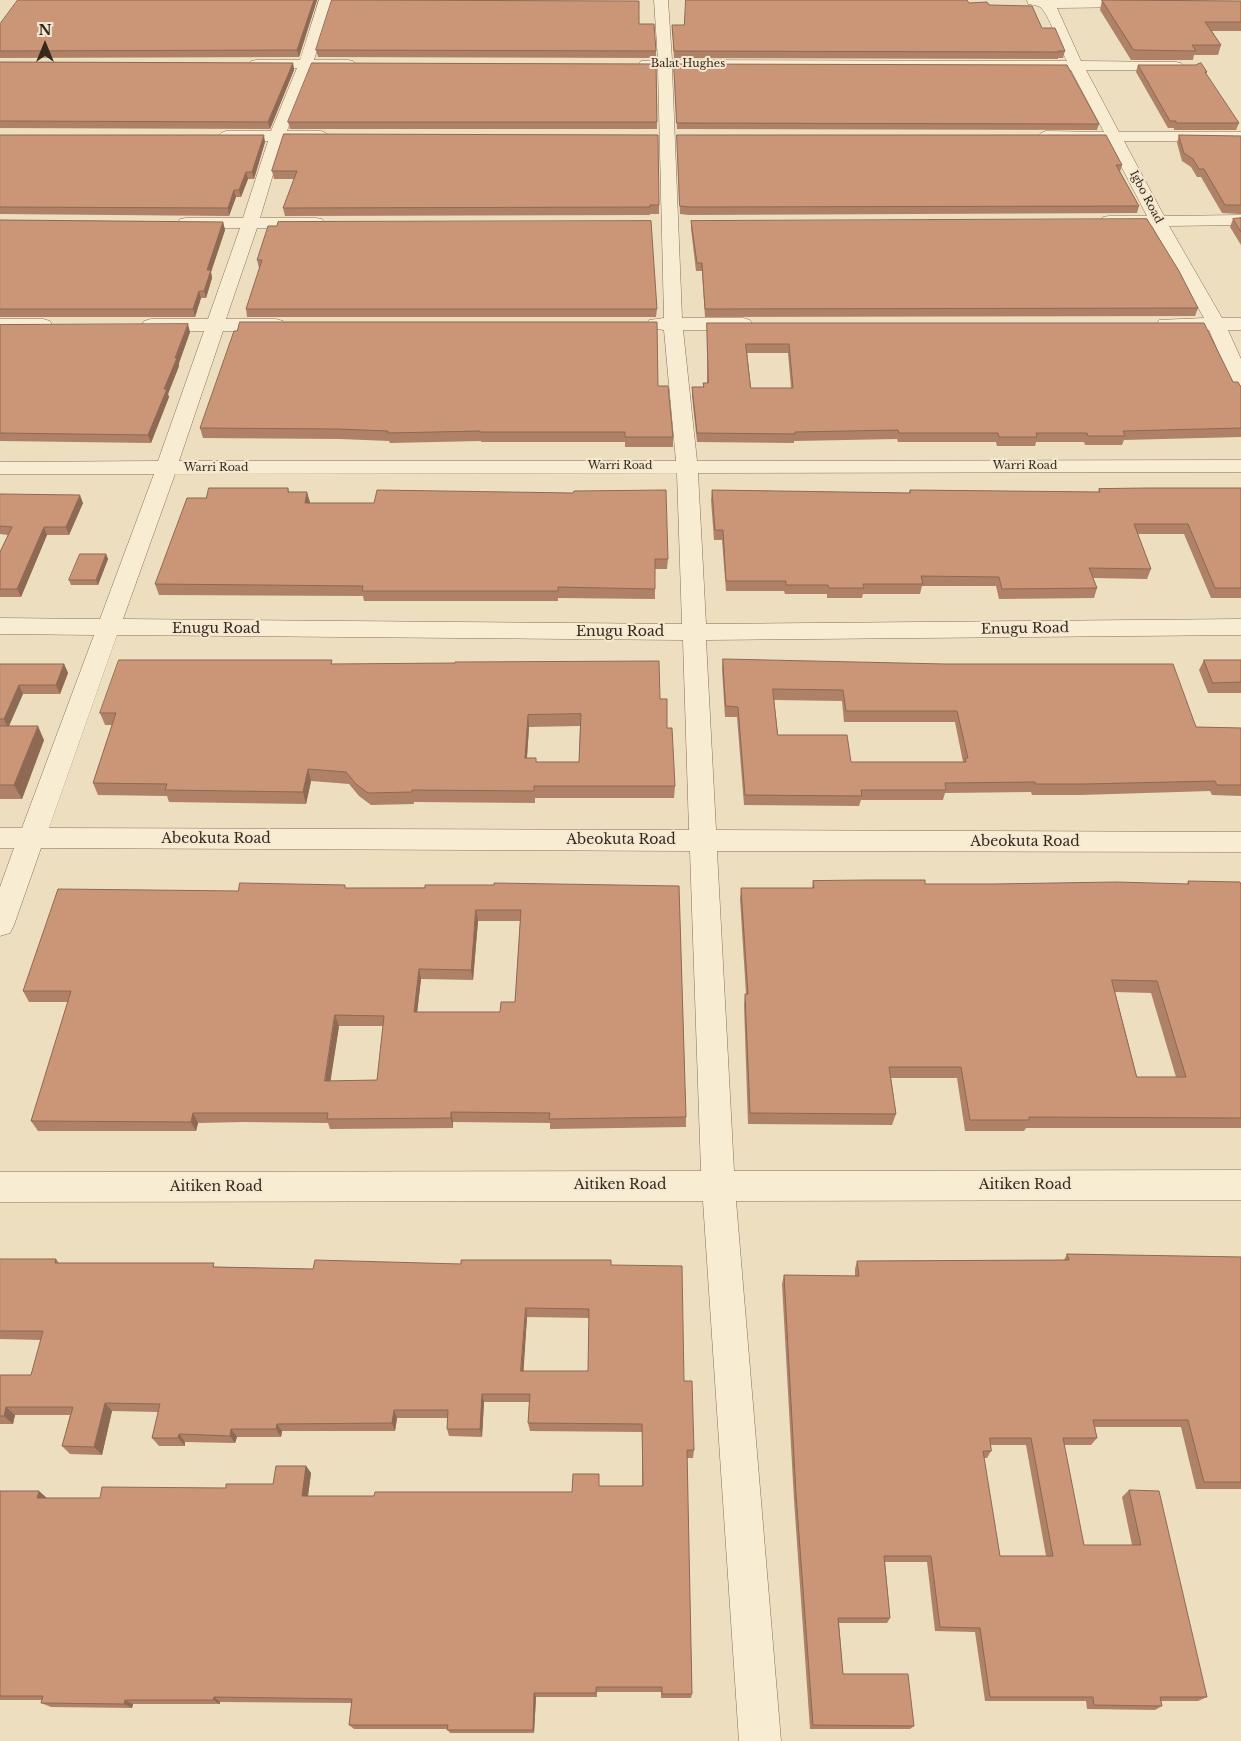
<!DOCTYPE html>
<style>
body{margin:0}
#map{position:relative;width:1241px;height:1741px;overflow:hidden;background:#eddec0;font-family:"Libre Baskerville",serif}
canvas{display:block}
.north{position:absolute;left:20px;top:20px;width:50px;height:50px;-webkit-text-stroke:4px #f5e8d0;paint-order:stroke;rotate:0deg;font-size:14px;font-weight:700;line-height:20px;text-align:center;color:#36281d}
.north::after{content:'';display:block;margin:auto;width:18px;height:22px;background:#36281d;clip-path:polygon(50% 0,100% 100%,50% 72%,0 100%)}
</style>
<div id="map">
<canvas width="1241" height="1741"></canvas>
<div class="north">N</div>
</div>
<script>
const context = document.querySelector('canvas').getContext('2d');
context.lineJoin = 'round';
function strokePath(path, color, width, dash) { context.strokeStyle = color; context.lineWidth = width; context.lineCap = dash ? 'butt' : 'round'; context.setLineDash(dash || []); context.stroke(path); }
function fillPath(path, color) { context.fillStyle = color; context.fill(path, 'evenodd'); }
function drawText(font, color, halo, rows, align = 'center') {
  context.font = font + ' "Libre Baskerville",serif'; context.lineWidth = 4; context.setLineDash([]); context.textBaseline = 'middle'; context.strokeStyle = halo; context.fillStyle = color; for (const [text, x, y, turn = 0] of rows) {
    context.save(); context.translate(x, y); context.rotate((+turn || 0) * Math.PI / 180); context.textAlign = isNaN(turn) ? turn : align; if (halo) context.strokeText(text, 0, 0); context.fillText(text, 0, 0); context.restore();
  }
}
const minor = new Path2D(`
 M319,0H333L314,60H348L353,61L355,64L353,67L348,68H311L287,131H321L326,133L329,136L326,139L321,141H283L260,218H316L322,219L324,223L322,227L316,228H257L226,319H276L283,321L285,325L283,329L276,331H223L179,461H676L664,330L649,328L647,324L649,320L664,318L658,68L641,67L639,64L641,61L658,60L654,0H668L672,60L1067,61C1061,50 1048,12 1040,7C1037,5 1032,5 1028,4L1027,0H1141L1144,3L1137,7L1057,8L1081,61L1176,62L1181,63L1183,66L1181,69L1176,70H1086L1119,132H1241V142L1124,141L1164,216L1241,215V225L1169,226L1222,318H1241V330H1228L1241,359V387L1234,385L1231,381L1209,330H1166L1159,328L1157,324L1159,320L1204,318L1152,226H1109L1103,225L1101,221L1103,217L1109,216H1147L1108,141H1046L1041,139L1038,136L1041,133L1046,131L1104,132L1071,70L672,68L682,318H743L750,320L752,324L750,328L743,330H683L697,461L1241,460V472L698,473L706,624L1241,619V635L706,640L716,830L1241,832V852L717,851L734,1171L1241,1170V1200L736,1201L781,1741H739L703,1201L0,1202V1172L701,1171L690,851L41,848L14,925L10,933L0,936V887L14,848H0V828H22L94,635L0,634V618L100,619L154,474H0V462L158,461L204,331H151L144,329L142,325L144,321L151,319H208L240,228H186L180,227L178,223L180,219L186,218H243L268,141H226L221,139L218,136L221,133L226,131H271L297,68H256L251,67L249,64L251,61L256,60H300ZM677,473L682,624L123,619L175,474ZM117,635L683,640L689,830L49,828Z
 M0,319H43L50,321L52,325L50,329L43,331H0Z`);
strokePath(minor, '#866f59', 1);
fillPath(minor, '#f8ecd3');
fillPath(new Path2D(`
 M317,0L299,57L0,58V24Z
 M1102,0L1241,1V31H1212L1221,45L1218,55H1194L1193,60H1131L1100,10Z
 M969,3L989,5L1042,28L1065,51L1063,58H1058V59L674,58L672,25H684Z
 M639,24L656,51V58L318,57L316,50Z
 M0,62L293,63L294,70L270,129L0,128Z
 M656,64L657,129H290L288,122Z
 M674,64L1099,124L1097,130L677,129Z
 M1138,65L1207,72L1206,75L1239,123L1236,130H1174V128H1168L1136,72Z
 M284,134L659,205V214H650V215L285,216L283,208L294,179H274L272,171Z
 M0,135L265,142L254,179H248L241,197H236L229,216L0,214Z
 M677,135L1122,165L1120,172L1139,206L1137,213L689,215L680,214Z
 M1179,135L1241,136V214L1222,213L1201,177H1197L1191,167L1182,161L1177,143Z
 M1241,218V245L1230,227L1233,219Z
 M0,220L223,222L225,230L211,272L212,278L206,298H201L195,317H0Z
 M691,221L1198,308L1195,316L705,317L702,271H696L691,229Z
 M277,226L657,309L656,317H247L246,309L260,268H259L257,260Z
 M707,323L1233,382L1241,387V437L1124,440L1122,445H1085L1084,442H1036L1035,446H997L996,442H898L897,439L794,441V443L697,442L692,396V387H703V383H707ZM747,353H788L791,388H751Z
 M0,325L190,332L179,363V366L168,394L169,397L151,443L0,441Z
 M658,386L673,437V447H625V442H481V441L390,443L389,441L340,439L203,438L200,428Z
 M288,488L289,492L310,502L309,503L668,559L667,569H655V599L558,598V601H364L363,596L159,595L155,584L206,498Z
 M1241,488V598H1211L1184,534H1138L1151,569L1147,579L1093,578L1097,588L1094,598L999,599L996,586H922L920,594H863L862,598H827V594H785L784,591H726L722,540H714L711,500L712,490L909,493L910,490L1098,492L1099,489Z
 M0,494L83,503L69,535H47L21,597H0V552L8,535L0,534Z
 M106,554L108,559L98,585H71L69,580Z
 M723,659L1196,727L1241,728V796L1212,795L1210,791L1080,795H1032L1031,792L945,793L943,800H861L859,806L744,805L737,717H725L722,669ZM774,700L842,701L844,722H955L963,762H851L778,735Z
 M1204,660H1241V693H1208L1199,670Z
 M0,664H64L68,673L60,694H23L9,726L44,740L22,799H0Z
 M332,664L660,699L667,728L675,786L674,798H535V803L414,802V804L371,805L359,796L349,784L311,781L306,804L169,802L167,796L98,795L93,783L112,725H105L100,713ZM580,726L579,762H536V758H527L529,727Z
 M813,881L925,884H1187L1188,881L1241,885V1128H1026L1024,1131H965L957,1078H891L896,1114L892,1125L748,1124L744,1005L745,994H746L740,899L741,888H812ZM1115,992L1151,993L1176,1077H1137Z
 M679,886L686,1117V1127L550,1129V1123L453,1122V1128L330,1129L328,1123L244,1122L198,1123L196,1131H38L31,1121L68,1002H29L23,991L238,891L346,888ZM478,921H520L515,1002L500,1012H417L421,979L473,980ZM339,1026H383L377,1080L330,1081Z
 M1067,1254L1241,1257V1489H1196L1181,1427H1095L1097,1438L1091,1445H1064L1084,1545H1132L1122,1497L1129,1490L1207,1697L1198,1701H1161L1162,1706L1155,1710L1087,1709L1086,1701H985L975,1632L935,1631L927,1562H885L890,1618L887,1623H839L843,1674L914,1726L910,1729H810L794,1500L782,1284L784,1275L855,1276V1269L857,1261L1064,1260ZM991,1445H1026L1046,1556H1000L984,1458H987L991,1451Z
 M0,1259H56L59,1263L313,1269L461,1264L611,1265L684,1381L694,1450L693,1458H687L692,1694L691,1698H661V1692H597V1697H536L534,1733H450L447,1729H354L349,1725L352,1703L220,1702V1704H133L132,1708L51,1707L41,1703L42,1700H0V1491L47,1498H100L273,1484L306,1466L311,1473L308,1496H374L572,1492L599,1486H642V1432L530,1431L528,1423L529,1402H484L482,1437L449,1436L447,1429L448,1418H397L395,1431H282L281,1437H237L235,1443L185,1442V1446H159L152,1438L158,1412L112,1411L102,1455L70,1454L62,1446L70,1415H15L13,1424H0V1375H31L41,1340L0,1339ZM527,1317L589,1318L588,1371H523Z`), '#af8166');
fillPath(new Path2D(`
 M314,0H317L299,57L297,50Z
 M293,63L294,70L270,129L268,122Z
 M264,135L265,142L254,179L252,172Z
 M246,172L248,179L241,197L239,190Z
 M234,190L236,197L229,216L228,208Z
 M223,222L225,230L211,272L212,278L206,298L204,291L207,270Z
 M199,291L201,298L195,317L193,309Z
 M188,324L190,332L179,363V366L168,394L169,397L151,443L148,435Z
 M307,492L310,502L307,513L305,503Z
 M80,495L83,503L69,535L66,527Z
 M44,527L47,535L21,597L17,589Z
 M106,554L108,559L98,585L96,580Z
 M64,664L68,673L60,694L56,685Z
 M19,685L23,694L8,728L4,719Z
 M528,715L529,727L526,770L525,758Z
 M38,726L44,740L22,799L14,785Z
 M308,769L311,781L306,804L303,792Z
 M476,910L478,921L473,980L471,970Z
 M419,969L421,979L416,1022L414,1012Z
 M335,1015L339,1026L329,1091L325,1081Z
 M451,1112L453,1122V1128L451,1118Z
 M193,1113L198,1123L196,1131L191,1122Z
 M526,1308L527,1317L523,1379L521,1371Z
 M482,1394L484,1402L482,1437L480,1429Z
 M105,1403L112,1411L102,1455L94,1447Z
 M6,1407L15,1415L13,1424L4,1416Z
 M394,1410L397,1418L395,1431L392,1423Z
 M277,1424L282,1431L281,1437L276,1429Z
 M231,1429L237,1437L235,1443L230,1436Z
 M179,1434L185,1442V1446L178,1438Z
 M306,1466L311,1473L307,1503L302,1496Z
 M39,1491L47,1498H37Z
 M534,1693L536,1697L534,1733L533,1730Z
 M214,1697L220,1702V1704L213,1700Z
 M125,1700L133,1704L132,1708L124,1704Z`), '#8e6953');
const building = new Path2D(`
 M18,0H314L297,50L0,51V24Z
 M332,0L639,1V24H654L656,51L316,50Z
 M686,0H967L969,3L987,2L989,5L1032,6L1042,28H1055L1065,51H1058L1059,52L674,51L672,25H684Z
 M1102,0L1241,1V22H1205L1221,45H1192L1196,51L1134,50Z
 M0,62L293,63L268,122L0,121Z
 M312,63L656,64L657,122H288Z
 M1201,63L1207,72H1205L1239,123H1176V121H1170L1138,65H1195Z
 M674,64L1067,65L1099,124L677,123Z
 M284,134L658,135L659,205H650V207L283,208L297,171H272Z
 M0,135H264L252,172H246L239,190H234L228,208L0,207Z
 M677,135H1106L1122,165H1116L1139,206L690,207L680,206Z
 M1179,135L1241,136V205H1225L1204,169H1199L1193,159L1184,153Z
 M1241,218V232L1233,219Z
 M1147,219L1179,271L1198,308L705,309L702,263H697L691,221Z
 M0,220L223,222L207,270H211L204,291H199L193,309H0Z
 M651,221L657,309H246L262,260H257L268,226H277L278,222Z
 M240,322H657L658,386H668L673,437H625V432H480V431L388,433V431L338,429L200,428L234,331H237Z
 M707,323H1204L1233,382H1238L1241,387V428L1123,431L1125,436H1088L1087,433H1036L1037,437H999L998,433H899L898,430L795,432V434L697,433L692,387H704L703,383H708ZM746,344H789L793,388H751Z
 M188,324L175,358H177L164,389H167L148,435L0,433V325Z
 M209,488H288V492H307L305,503H374L377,490L573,493L574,491L666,490L668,559H655V589L558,587V591H362L363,586L155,584L187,498H206Z
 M1148,488H1241V588H1215L1188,524H1134L1151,569L1089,568L1097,588L1002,589L999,577L921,576L923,584H863L864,588H829L828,585H786V581H726L723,530H715L712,490L910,493V490L1100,492L1099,489Z
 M0,494L80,495L66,527H44L17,589H0V552L12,527L0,526Z
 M80,554H106L96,580H69Z
 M723,659L945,664H1173L1196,727L1241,728V785H1217L1215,781L1084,784H1035V782L945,783L946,790H861L862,796L745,795L738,707L726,706ZM773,689L843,690L846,711H957L968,758H965L966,762H851L847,735H778Z
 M119,660H332L331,664L455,663V662L659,661L660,699H667V728H672L675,786H534V791L412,790V792L368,793L356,784L346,772L308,769L303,792L165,790L167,784L93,783L116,713H100ZM581,714L579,762H536V758H525L528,715Z
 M1204,660H1241V682L1213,683Z
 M0,664H64L56,685H19L4,719H0Z
 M0,726H38L14,785H0Z
 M868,880H925V884H993L1116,882L1189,884L1188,881L1240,882L1241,885V1118L1029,1117V1120H970L961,1067H889L896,1114L750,1113L745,994H748L741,888H814L813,881ZM1112,980L1157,981L1186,1077H1137Z
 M240,883L345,885V888H425V885H494V883L679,886L686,1117L549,1119L550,1113L451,1112V1118L327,1119L328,1113H193L191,1122L31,1121L71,991H23L58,889L238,891ZM476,910H521L515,1002H501L500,1012H414L419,969L471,970ZM335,1015L384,1016L377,1080L325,1081Z
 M1067,1254L1241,1257V1482H1204L1188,1420H1093L1097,1438H1063L1084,1545H1141L1129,1490L1159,1491L1207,1697H1160L1162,1706L1094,1705L1093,1697H990L980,1628L940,1627L931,1556H884L890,1618H838L843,1674H908L914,1726L813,1725L796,1494L784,1275L859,1276L857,1261L1069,1260ZM990,1438H1031L1053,1556H1000L983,1451H991Z
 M0,1259H56L55,1263H214L213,1267L313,1269L315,1260L461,1264V1260H611V1265L682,1266L684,1381H692L694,1450H687L692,1694H662V1687H596V1693H534L533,1730H447L448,1725H349L352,1699L214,1697L213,1700H125L124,1704L41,1703L43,1696H0V1491H39L37,1498H100L102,1487L226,1488V1484H273L276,1466H306L302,1496H374L375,1492H572L573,1474H599V1486H643L642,1424L528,1423L530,1394H482L480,1429H447L448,1410H394L392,1423L277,1424L276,1429H231L230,1436L179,1434L178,1438H152L160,1404L105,1403L94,1447L62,1446L73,1407H6L4,1416H0V1375H31L43,1331H0ZM526,1308L589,1309L588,1371H521Z`);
fillPath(building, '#cb9677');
strokePath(building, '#8e6953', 1);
drawText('11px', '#36281d', '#f5e8d0', [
 ["Balat Hughes",688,64],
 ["Igbo Road",1146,197,62],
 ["Warri Road",620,466],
 ["Warri Road",1025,466],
 ["Warri Road",216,468]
]);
drawText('14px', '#36281d', '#f5e8d0', [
 ["Enugu Road",216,629],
 ["Enugu Road",1025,629,-1],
 ["Enugu Road",620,632],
 ["Abeokuta Road",216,839],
 ["Abeokuta Road",621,840],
 ["Abeokuta Road",1025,842],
 ["Aitiken Road",620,1185],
 ["Aitiken Road",1025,1185],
 ["Aitiken Road",216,1187]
]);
</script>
